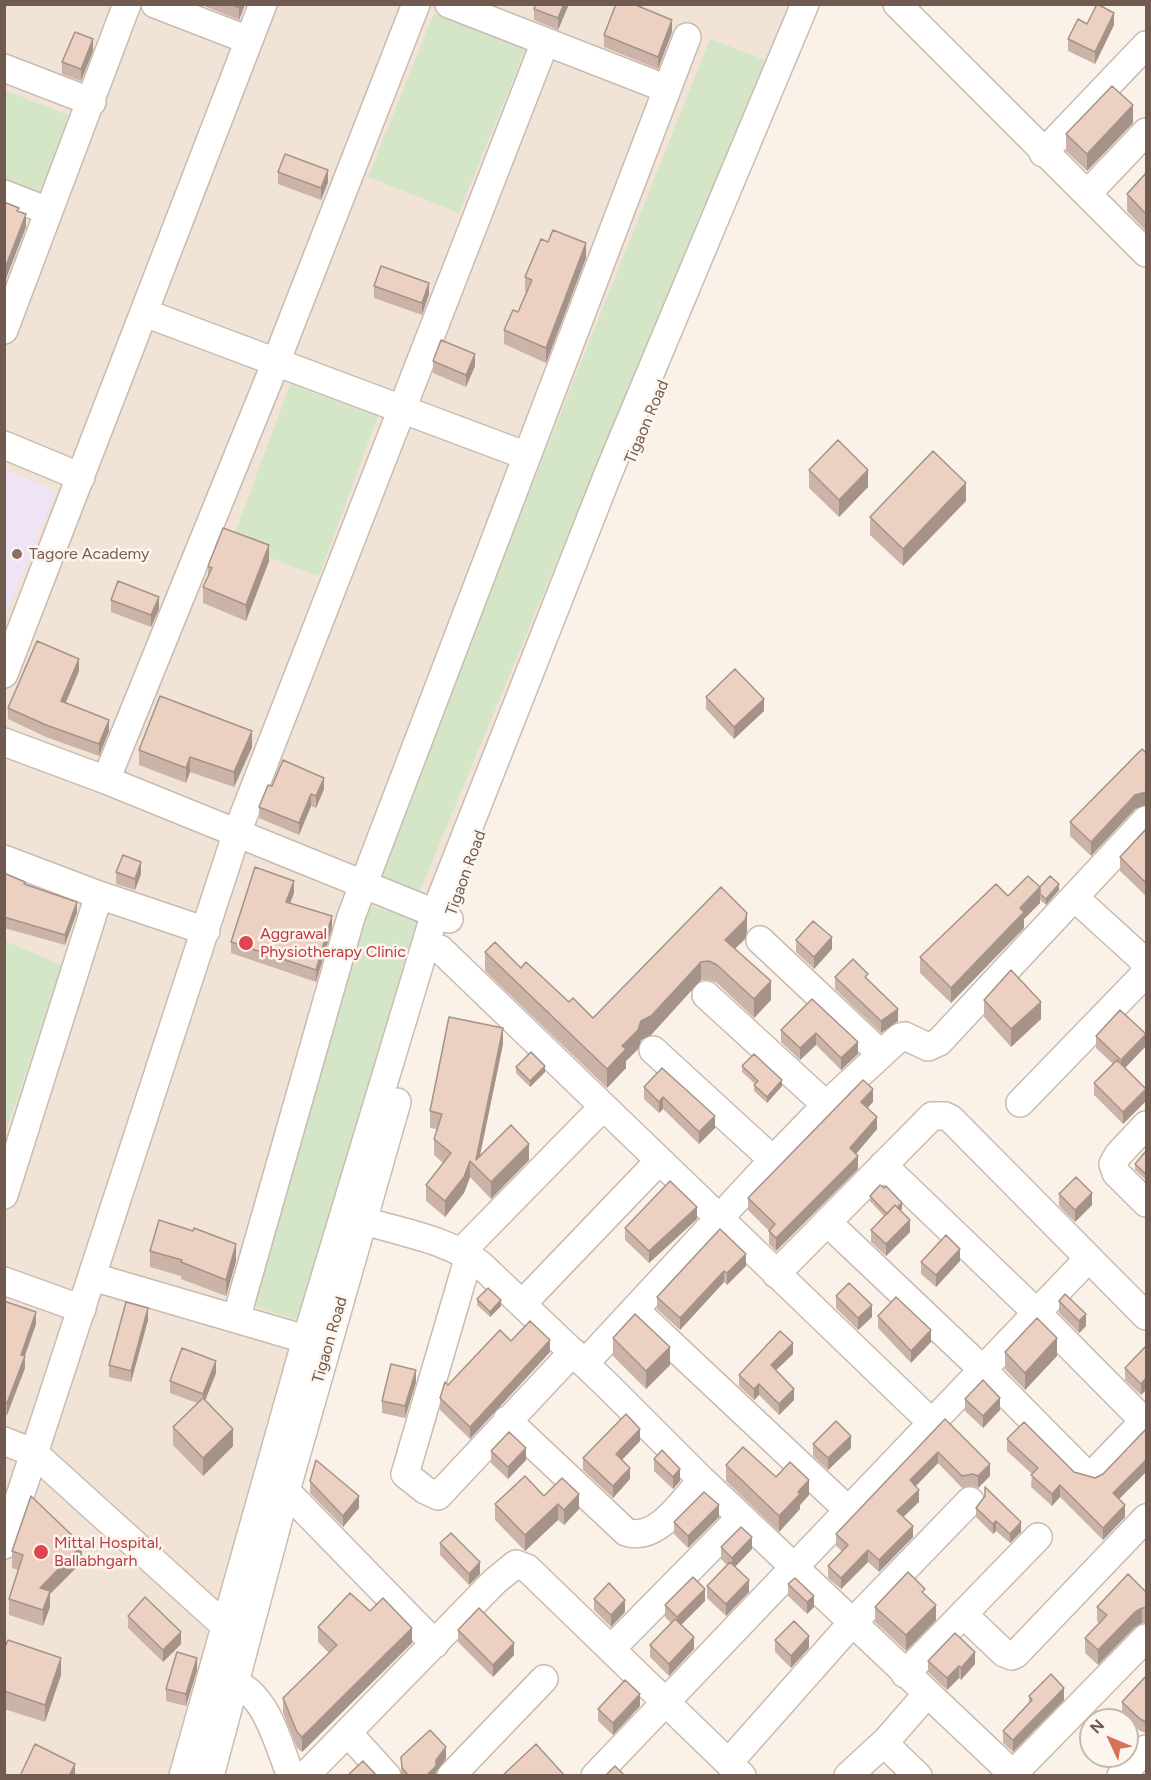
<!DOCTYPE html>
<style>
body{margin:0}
#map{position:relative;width:1151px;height:1780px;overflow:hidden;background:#faf2e8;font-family:Figtree,sans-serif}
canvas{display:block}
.frame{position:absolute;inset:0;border:6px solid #715a4f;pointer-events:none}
.north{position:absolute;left:1079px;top:1708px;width:60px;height:60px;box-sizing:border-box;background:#fdf6ee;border:2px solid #c5b8ae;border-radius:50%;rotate:314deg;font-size:16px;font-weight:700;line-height:24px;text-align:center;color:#715a4f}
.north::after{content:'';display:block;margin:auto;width:21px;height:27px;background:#d6715a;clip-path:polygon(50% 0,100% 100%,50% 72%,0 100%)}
</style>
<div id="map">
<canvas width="1151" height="1780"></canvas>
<div class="frame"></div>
<div class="north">N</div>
</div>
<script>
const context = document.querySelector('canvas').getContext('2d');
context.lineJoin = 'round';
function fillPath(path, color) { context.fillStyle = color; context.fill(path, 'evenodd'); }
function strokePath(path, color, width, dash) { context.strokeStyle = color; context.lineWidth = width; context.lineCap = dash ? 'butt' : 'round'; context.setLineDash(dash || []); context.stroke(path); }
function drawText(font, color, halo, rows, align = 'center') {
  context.font = font + ' Figtree,sans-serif'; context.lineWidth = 5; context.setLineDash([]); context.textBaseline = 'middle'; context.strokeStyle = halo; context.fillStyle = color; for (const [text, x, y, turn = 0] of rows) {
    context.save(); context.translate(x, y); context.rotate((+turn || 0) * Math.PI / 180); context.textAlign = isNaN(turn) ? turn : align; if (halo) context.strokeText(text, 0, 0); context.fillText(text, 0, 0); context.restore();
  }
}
fillPath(new Path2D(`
 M5,5H795L422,931L188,1775L5,1776Z`), '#f1e4d7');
fillPath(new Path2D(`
 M5,470L56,491L5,618Z`), '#efe4f6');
fillPath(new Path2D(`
 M434,13L525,50L459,213L368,177Z
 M710,39L765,60L419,893L377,874Z
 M4,90L71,116L35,203L5,191Z
 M290,384L378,416L319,576L231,544Z
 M370,906L422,921L301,1321L250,1305Z
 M5,941L62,965L5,1134Z`), '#d5e6c8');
const minor = new Path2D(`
 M155,4L248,40
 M449,4L667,89
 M897,4L1146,253
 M4,68L92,102
 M1043,153L1146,45
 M4,194L48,211
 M1087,194L1146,132
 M145,313L527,456
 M4,330L127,4
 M4,445L81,477
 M4,674L263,4
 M4,742L106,780L449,919
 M106,780L276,362L416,4
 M4,859L99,895L206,931
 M760,940L880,1053
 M440,949L932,1423
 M706,995L826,1105
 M653,1050L773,1160
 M1020,1103L1144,975L1145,966L1141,958L1074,897
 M1146,1125L1118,1155L1113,1164L1116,1173L1146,1203
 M4,1195L99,895
 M365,1221C403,1233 449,1240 481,1265L608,1386L702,1480L1015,1776
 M827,1222L983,1370L1085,1473L1092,1475L1144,1421L1038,1314L883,1165
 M461,1252L602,1108
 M469,1256L405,1474L425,1490L438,1496L573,1352
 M776,1274L932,1116H945L951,1119L1146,1316
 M93,1277L322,1344
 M4,1281L82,1309
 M522,1304L658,1162
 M635,1310L848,1510
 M236,1319L351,917L687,37
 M585,1363L773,1160L826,1105L900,1037L905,1036L928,1047L939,1042L1146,820
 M507,1420L626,1532C657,1543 683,1500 702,1480
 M4,1441L34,1453L225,1626
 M275,1483L286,1491L435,1644
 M4,1545L236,835L545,42
 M963,1614L1004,1653L1012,1656L1016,1654L1146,1518
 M611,1649L741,1517
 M905,1674L1038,1537
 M222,1679C266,1686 276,1740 291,1776
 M348,1733L387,1776
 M729,1762L852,1623L970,1501
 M1013,1774L1146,1638
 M183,1776L306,1340L435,913L608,474L805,4
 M210,1776L286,1491L397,1102
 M305,1776L495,1581L516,1564L527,1568L742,1776
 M451,1776L544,1679
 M595,1776L1088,1259
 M848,1776L886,1741
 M918,1776L891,1750L886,1741L927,1694
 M1121,1776L1146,1749`);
strokePath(minor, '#cbbaaf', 30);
strokePath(minor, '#fff', 27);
fillPath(new Path2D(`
 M200,4H245L239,20Z
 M569,4L558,30L534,20V9Z
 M642,4V8L672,32L658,69L604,47V35Z
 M1087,24L1114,25L1095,64L1068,51V39Z
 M93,51L81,81L62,74V62Z
 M1133,123L1087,171L1066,151V134Z
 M278,172L328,182L321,200L278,184Z
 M1146,173V231L1127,211V194Z
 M548,242L586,258L546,363L504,344V330L518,312L526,292H525V277Z
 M374,286L429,294L422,315L374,298Z
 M433,361L475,366L466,387L433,373Z
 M809,470L868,487L839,517L809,488Z
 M966,501L903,566L870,535V517Z
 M269,561L246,621L203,603V587L208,575V566Z
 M111,600L159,609L151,627L111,612Z
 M79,671L66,703L109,731L99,756L46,737L8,719V708Z
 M706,697L764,711L734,739L706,709Z
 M252,747L234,787L190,772L186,783L139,765V750Z
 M324,789L316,808L311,806L299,835L259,818V807Z
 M1135,809L1091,856L1070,836V822Z
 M1146,829V896L1120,871V857Z
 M116,872L141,874L135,890L116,884Z
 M4,873L77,912L65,945L4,928Z
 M1059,890L1046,905L1040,900V903L1024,919V928L951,1003L920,973V957L1008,896Z
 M294,893L290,903L332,928L316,982L231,953V942Z
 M747,931L745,939L735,949L771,1000L754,1018L717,983L709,980H701L651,1035L641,1040L638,1049L626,1061V1068L607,1088L485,971V952L521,968L593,1018Z
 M796,940L832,949L814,969L796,952Z
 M835,977L868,980L898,1021L881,1033L835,989Z
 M812,999L858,1054L841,1070L816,1045L800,1060L781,1042V1030Z
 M984,1000L1041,1019L1011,1047L984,1017Z
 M1096,1036L1146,1046L1125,1068L1146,1101L1123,1124L1094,1095V1083L1113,1064L1096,1048Z
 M503,1044L480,1156L529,1160L491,1199L470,1177L464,1193L445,1217L426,1201V1185L443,1163L434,1155V1139L437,1129L430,1128V1111Z
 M742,1066L782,1086L767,1103L754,1091V1085L755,1084L742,1072Z
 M516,1067L545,1072L530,1087L516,1073Z
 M662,1068L715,1128L699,1144L663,1109L659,1113L644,1099V1087Z
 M873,1102L867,1108L877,1129L856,1154L858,1169L776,1251L769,1244V1231L748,1210V1198Z
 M1146,1151V1180L1135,1170V1164Z
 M1059,1194L1092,1205L1075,1222L1059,1206Z
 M870,1196L902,1209L900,1210L910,1232L886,1256L871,1242V1230L884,1216L870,1201Z
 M697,1219L649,1263L625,1240V1228Z
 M150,1251L236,1261L226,1296L181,1279V1276L150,1267Z
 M746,1254V1266L727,1285L724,1282L680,1330L657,1309V1297Z
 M960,1261L936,1287L921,1274V1262Z
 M836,1296L872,1317L858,1330L836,1308Z
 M477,1299L501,1306L490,1317L477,1305Z
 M4,1301L36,1324L24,1356L25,1368L7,1415L4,1414Z
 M1059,1301L1086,1326L1079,1333L1059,1313Z
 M878,1316L931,1342L911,1363L878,1328Z
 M148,1320L131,1382L109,1377V1365Z
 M613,1338L670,1365L646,1389L613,1356Z
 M511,1341L550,1352L470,1439L440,1410V1398L448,1385Z
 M1146,1346L1141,1395L1125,1380V1368Z
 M1005,1352L1057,1356L1025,1390L1005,1369Z
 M793,1354L776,1370L794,1400L779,1415L759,1395L754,1400L739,1386V1375Z
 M216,1373L205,1400L233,1446L203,1476L173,1445V1427L197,1403L170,1393V1381Z
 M416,1382L405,1418L382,1413V1401Z
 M965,1399L1000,1410L983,1428L965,1411Z
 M945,1419L990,1476L978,1488L973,1486L962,1488L938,1463L915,1487L919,1502L903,1517L913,1537L879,1572L868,1562L841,1589L828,1578V1566L842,1551L836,1546V1534Z
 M1007,1439L1074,1472L1095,1478L1146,1472L1119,1499L1125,1517L1103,1540L1060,1497L1052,1506L1031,1487L1032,1474L1007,1451Z
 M640,1441L622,1460L630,1479L613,1498L583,1470V1458Z
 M813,1444L851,1448L828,1470L813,1456Z
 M491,1451L526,1460L508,1479L491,1463Z
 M654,1459L680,1481L673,1489L654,1471Z
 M726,1465L776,1477L809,1495L800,1505V1509L779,1532L726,1481Z
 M310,1481L359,1508L343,1527L310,1493Z
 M544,1496L579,1509L564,1525L558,1520L525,1551L495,1520V1504Z
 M976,1508L1021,1532L1010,1543L996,1531L993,1534L976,1517Z
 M719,1517L688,1548L674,1534V1522Z
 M440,1543L480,1574L469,1585L440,1555Z
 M721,1547L752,1549L735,1567L749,1592L726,1616L707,1598V1586L727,1565L721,1559Z
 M12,1551L82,1562L50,1594V1607L43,1626L9,1615V1599L18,1570L12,1568Z
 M788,1584L814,1607L807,1614L788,1596Z
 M1146,1592V1623H1142L1135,1627L1098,1665L1085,1653V1638L1099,1623L1097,1621V1607Z
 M925,1594L936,1620L906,1651L875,1622V1607Z
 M594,1599L625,1612L611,1627L594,1610Z
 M705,1601L681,1625L694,1649L669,1676L650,1657V1645L671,1623L665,1617V1605Z
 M370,1611L412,1643L302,1752L297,1748L283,1713V1698L329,1653L318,1642V1627Z
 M128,1616L181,1644L163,1662L128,1628Z
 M458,1630L514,1655L493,1677L458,1642Z
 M775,1640L809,1648L791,1668L775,1652Z
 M4,1650L61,1675L45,1722L4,1709Z
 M928,1661L975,1664L961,1680L959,1678L947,1690L928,1672Z
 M197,1670L186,1706L166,1701V1689Z
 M1146,1676V1733L1140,1731L1122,1713V1702Z
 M1029,1696L1064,1700L1013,1752L1003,1743V1731L1029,1704Z
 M640,1706L613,1735L598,1721V1709Z
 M401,1757L446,1759L436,1772V1776H401Z`), '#cbb4a7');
fillPath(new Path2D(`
 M240,4H245L239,20V8Z
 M564,4H569L558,30V18Z
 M1114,13V25L1095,64V52Z
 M672,20V32L658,69V57Z
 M93,39V51L81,81V69Z
 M1133,105V123L1087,171V154Z
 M328,170V182L321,200V188Z
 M26,214V227L4,284V271Z
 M586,243V258L546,363V348Z
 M429,283V294L422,315V303Z
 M475,354V366L466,387V375Z
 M868,470V487L839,517V500Z
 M966,483V501L903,566V549Z
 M269,545V561L246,621V605Z
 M159,597V609L151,627V615Z
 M79,659V671L61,713V701Z
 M764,699V711L734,739V727Z
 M109,720V731L99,756V744Z
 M252,731V747L234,787V772Z
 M190,757V772L186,783V768Z
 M324,778V789L316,808V796Z
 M1146,792V805L1135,809L1091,856V842L1135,795Z
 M311,794V806L299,835V823Z
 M141,862V874L135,890V879Z
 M294,881V893L286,914V902Z
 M1059,884V890L1046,905V899Z
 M1040,887V903L1024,919V928L951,1003V988L1020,908Z
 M77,902V912L65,945V935Z
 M747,913V931L745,939L725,958V940Z
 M332,916V928L316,982V970Z
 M832,937V949L814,969V957Z
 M701,962V980L651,1035L641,1040L638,1049L626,1061V1068L607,1088V1069L622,1046L641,1021Z
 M771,981V1000L754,1018V999Z
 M1041,1002V1019L1011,1047V1029Z
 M898,1009V1021L881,1033V1021Z
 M503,1028V1044L477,1169L476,1160Z
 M816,1033V1045L800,1060V1048Z
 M1146,1034V1046L1121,1072V1060Z
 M858,1042V1054L841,1070V1058Z
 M545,1066V1072L530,1087V1081Z
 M782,1080V1086L767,1103V1097Z
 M873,1089V1102L861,1115V1102Z
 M1146,1089V1101L1123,1124V1112Z
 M663,1097V1109L659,1113V1102Z
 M715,1116V1128L699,1144V1132Z
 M877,1117V1129L850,1161V1148Z
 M529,1144V1160L491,1199V1182Z
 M858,1156V1169L776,1251V1238Z
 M470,1161V1177L464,1193L445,1217V1201Z
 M1092,1193V1205L1075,1222V1210Z
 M902,1203V1209L889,1222V1216Z
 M697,1207V1219L649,1263V1251Z
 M910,1220V1232L886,1256V1244Z
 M236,1244V1261L226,1296V1280Z
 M960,1249V1261L936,1287V1275Z
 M746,1254V1266L727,1285V1273Z
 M724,1271V1282L680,1330V1318Z
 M501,1300V1306L490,1317V1312Z
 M872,1305V1317L858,1330V1318Z
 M148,1308V1320L131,1382V1371Z
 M36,1312V1324L21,1367V1355Z
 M1086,1314V1326L1079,1333V1321Z
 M931,1330V1342L911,1363V1351Z
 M1057,1338V1356L1025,1390V1373Z
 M550,1340V1352L470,1439V1427Z
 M793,1343V1354L771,1375V1365Z
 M670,1347V1365L646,1389V1371Z
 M25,1356V1368L7,1415V1403Z
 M216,1361V1373L203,1406V1394Z
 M416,1370V1382L405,1418V1406Z
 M1146,1378V1390L1141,1395V1384Z
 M759,1384V1395L754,1400V1389Z
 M794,1389V1400L779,1415V1404Z
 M1000,1398V1410L983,1428V1416Z
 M233,1429V1446L203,1476V1458Z
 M640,1429V1441L616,1466V1454Z
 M851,1436V1448L828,1470V1458Z
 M526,1448V1460L508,1479V1467Z
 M938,1452V1463L910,1492V1480Z
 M1146,1460V1472L1113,1505V1493Z
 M990,1464V1476L978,1488V1476Z
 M630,1468V1479L613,1498V1486Z
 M680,1469V1481L673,1489V1477Z
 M809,1480V1495L800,1505V1509L779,1532V1516L798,1492Z
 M1060,1485V1497L1052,1506V1494Z
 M919,1490V1502L897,1523V1511Z
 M579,1494V1509L564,1525V1510Z
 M359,1496V1508L343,1527V1516Z
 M558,1504V1520L525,1551V1535Z
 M719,1505V1517L688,1548V1536Z
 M1125,1505V1517L1103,1540V1528Z
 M996,1521V1531L993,1534V1524Z
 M1021,1522V1532L1010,1543V1534Z
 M913,1526V1537L879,1572V1560Z
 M752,1537V1549L732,1570V1558Z
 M82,1545V1562L50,1594V1607L43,1626V1610L40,1588Z
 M868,1550V1562L841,1589V1578Z
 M480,1562V1574L469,1585V1574Z
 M749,1580V1592L726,1616V1604Z
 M705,1589V1601L677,1629V1617Z
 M814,1596V1607L807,1614V1602Z
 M625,1600V1612L611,1627V1615Z
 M936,1605V1620L906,1651V1635Z
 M1142,1608V1623L1135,1627L1098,1665V1650L1135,1612Z
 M412,1628V1643L302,1752V1737Z
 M181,1632V1644L163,1662V1650Z
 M809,1636V1648L791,1668V1656Z
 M694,1637V1649L669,1676V1664Z
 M514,1643V1655L493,1677V1665Z
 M975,1652V1664L961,1680V1668Z
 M61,1658V1675L45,1722V1705Z
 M197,1658V1670L186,1706V1694Z
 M959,1666V1678L947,1690V1678Z
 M1064,1688V1700L1013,1752V1740Z
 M640,1694V1706L613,1735V1723Z
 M446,1747V1759L436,1772V1760Z
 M75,1764V1776H69Z
 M436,1766V1776H426Z`), '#a59288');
const building = new Path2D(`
 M231,4H240L239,8Z
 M536,4H564L558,18L534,9Z
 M616,4H639L638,6L672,20L658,57L604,35Z
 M1097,4L1114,13L1095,52L1068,39L1078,19L1087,24Z
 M75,32L93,39L81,69L62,62Z
 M1112,86L1133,105L1087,154L1066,134Z
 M285,154L328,170L321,188L278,172Z
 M1146,173V214L1127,194Z
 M4,202L19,208L17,211L26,214L4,271Z
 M553,230L586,243L546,348L504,330L513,310L518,312L532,280L525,277L541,239L548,242Z
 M381,266L429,283L422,303L374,286Z
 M441,340L475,354L466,375L433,361Z
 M838,440L868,470L839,500L809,470Z
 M933,451L966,483L903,549L870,517Z
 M223,528L269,545L246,605L203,587L212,568L208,566Z
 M118,581L159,597L151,615L111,600Z
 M37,641L79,659L61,701L109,720L99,744L46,725L8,708Z
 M735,669L764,699L734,727L706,697Z
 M160,696L252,731L234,772L190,757L186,768L139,750Z
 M1142,749L1146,753V792L1135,795L1091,842L1070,822Z
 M283,760L324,778L316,796L311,794L299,823L259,807L268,785L272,786Z
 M1146,829V883L1120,857Z
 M123,855L141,862L135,879L116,872Z
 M255,867L294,881L286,902L332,916L316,970L231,942Z
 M4,873L25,882L24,884L77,902L65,935L4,917Z
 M1028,876L1040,887L1020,908L1024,912L951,988L920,957L996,884L1008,896Z
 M1050,876L1059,884L1046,899L1040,894V887L1037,890Z
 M721,887L747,913L745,920L725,940L771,981L754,999L717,965L709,961L701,962L651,1016L641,1021L638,1030L622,1046L626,1049L607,1069L485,952L495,942L521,968L526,962L569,1002L573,998L593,1018Z
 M813,921L832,937L814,957L796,940Z
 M853,959L868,974L865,977L898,1009L881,1021L835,977Z
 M1011,970L1041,1002L1011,1029L984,1000Z
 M812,999L858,1042L841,1058L816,1033L800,1048L781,1030Z
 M1120,1010L1146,1034L1121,1060L1096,1036Z
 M449,1017L503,1028L476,1160L511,1125L529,1144L491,1182L470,1161L464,1177L445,1201L426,1185L451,1153L434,1139L442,1114L430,1111Z
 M531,1052L545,1066L530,1081L516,1067Z
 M754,1054L782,1080L767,1097L754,1085L758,1081L742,1066Z
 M1117,1060L1146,1089L1123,1112L1094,1083Z
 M662,1068L715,1116L699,1132L663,1097L659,1102L644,1087Z
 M863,1080L873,1089L861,1102L877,1117L850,1148L858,1156L776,1238L769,1231L775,1224L748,1198Z
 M1146,1151V1174L1135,1164Z
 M1076,1177L1092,1193L1075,1210L1059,1194Z
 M670,1181L697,1207L649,1251L625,1228Z
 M880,1185L884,1188L886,1186L902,1203L897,1207L895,1205L887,1214L870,1196Z
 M895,1205L910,1220L886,1244L871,1230Z
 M159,1220L193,1231L194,1228L236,1244L226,1280L181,1262L182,1260L150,1251Z
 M720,1229L746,1254L727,1273L724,1271L680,1318L657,1297Z
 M946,1235L960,1249L936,1275L921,1262Z
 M849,1283L872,1305L858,1318L836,1296Z
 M488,1288L501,1300L490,1312L477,1299Z
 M1065,1294L1086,1314L1079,1321L1059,1301Z
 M896,1297L931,1330L911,1351L878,1316Z
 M4,1301L36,1312L21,1355L25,1356L7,1403L4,1402V1332L5,1330H4Z
 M126,1302L148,1308L131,1371L109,1365Z
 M635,1314L670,1347L646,1371L613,1338Z
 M1037,1318L1057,1338L1025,1373L1005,1352Z
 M530,1321L550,1340L470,1427L440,1398L445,1382L448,1385L500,1330L511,1341Z
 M780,1331L793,1343L771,1365L794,1389L779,1404L759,1384L754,1389L739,1375Z
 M1146,1346V1378L1141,1384L1125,1368Z
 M182,1348L216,1361L203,1394L170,1381Z
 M391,1364L416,1370L405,1406L382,1401Z
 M983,1380L1000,1398L983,1416L965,1399Z
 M203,1398L233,1429L203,1458L173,1427Z
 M626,1414L640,1429L616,1454L630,1468L613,1486L583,1458Z
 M945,1419L990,1464L978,1476L973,1474L962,1476L938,1452L910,1480L919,1490L897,1511L913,1526L879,1560L868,1550L841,1578L828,1566L848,1545L836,1534Z
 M836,1421L851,1436L828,1458L813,1444Z
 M1024,1422L1074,1472L1095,1478L1103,1474L1146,1429V1460L1113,1493L1125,1505L1103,1528L1060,1485L1052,1494L1031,1475L1038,1468L1007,1439Z
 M509,1432L526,1448L508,1467L491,1451Z
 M743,1447L776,1477L790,1462L809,1480L798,1492L800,1494L779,1516L726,1465Z
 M662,1450L680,1469L673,1477L654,1459Z
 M316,1460L359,1496L343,1516L310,1481Z
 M525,1476L544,1496L562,1478L579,1494L564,1510L558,1504L525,1535L495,1504Z
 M985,1487L1021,1522L1010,1534L996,1521L993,1524L976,1508L985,1496Z
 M704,1492L719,1505L688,1536L674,1522Z
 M31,1496L82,1545L40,1588L50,1591L43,1610L9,1599L23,1555L12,1551Z
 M741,1527L752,1537L732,1558L721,1547Z
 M451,1533L480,1562L469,1574L440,1543Z
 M730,1562L749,1580L726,1604L707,1586Z
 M908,1572L925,1589L922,1592L936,1605L906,1635L875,1607Z
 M1128,1574L1146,1592V1608H1142L1135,1612L1098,1650L1085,1638L1107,1615L1097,1607Z
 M693,1577L705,1589L677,1617L665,1605Z
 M795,1578L814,1596L807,1602L788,1584Z
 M609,1583L625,1600L611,1615L594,1599Z
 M350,1593L370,1611L383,1598L412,1628L302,1737L297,1732L283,1698L337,1645L318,1627Z
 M145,1597L181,1632L163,1650L128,1616Z
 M479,1608L514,1643L493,1665L458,1630Z
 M675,1619L694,1637L669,1664L650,1645Z
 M794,1621L809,1636L791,1656L775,1640Z
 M955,1633L975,1652L961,1668L959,1666L947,1678L928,1661Z
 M8,1640L61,1658L45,1705L4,1691V1650Z
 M177,1652L197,1658L186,1694L166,1689Z
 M1051,1674L1064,1688L1013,1740L1003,1731L1032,1700L1029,1696Z
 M1146,1676V1722L1140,1719L1122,1702Z
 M625,1680L640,1694L613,1723L598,1709Z
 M430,1730L446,1747L436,1760V1766L426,1776H409L402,1768L401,1757Z
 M35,1744L75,1764L69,1776H20Z
 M536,1744L565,1776H502Z
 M363,1761L377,1776H347Z
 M615,1766L625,1776H605Z`);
fillPath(building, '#ecd1c2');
strokePath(building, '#a59288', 1.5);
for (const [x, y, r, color] of [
 [17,554,6,"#8d6e63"],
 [246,943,8,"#e0444e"],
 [41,1552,8,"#e0444e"]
]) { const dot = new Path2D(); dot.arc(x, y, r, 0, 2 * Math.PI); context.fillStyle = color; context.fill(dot); strokePath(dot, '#fdf6ee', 2); }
drawText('16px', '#715a4f', '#fdf6ee', [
 ["Tigaon Road",647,422,-67],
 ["Tigaon Road",466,873,-70],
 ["Tigaon Road",330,1340,-74]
]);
drawText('16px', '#785e54', '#fdf6ee', [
 ["Tagore Academy",29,554]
], 'left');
drawText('16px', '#be3a42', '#fdf6ee', [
 ["Aggrawal",260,934],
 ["Physiotherapy Clinic",260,952],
 ["Mittal Hospital,",54,1543],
 ["Ballabhgarh",54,1561]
], 'left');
</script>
